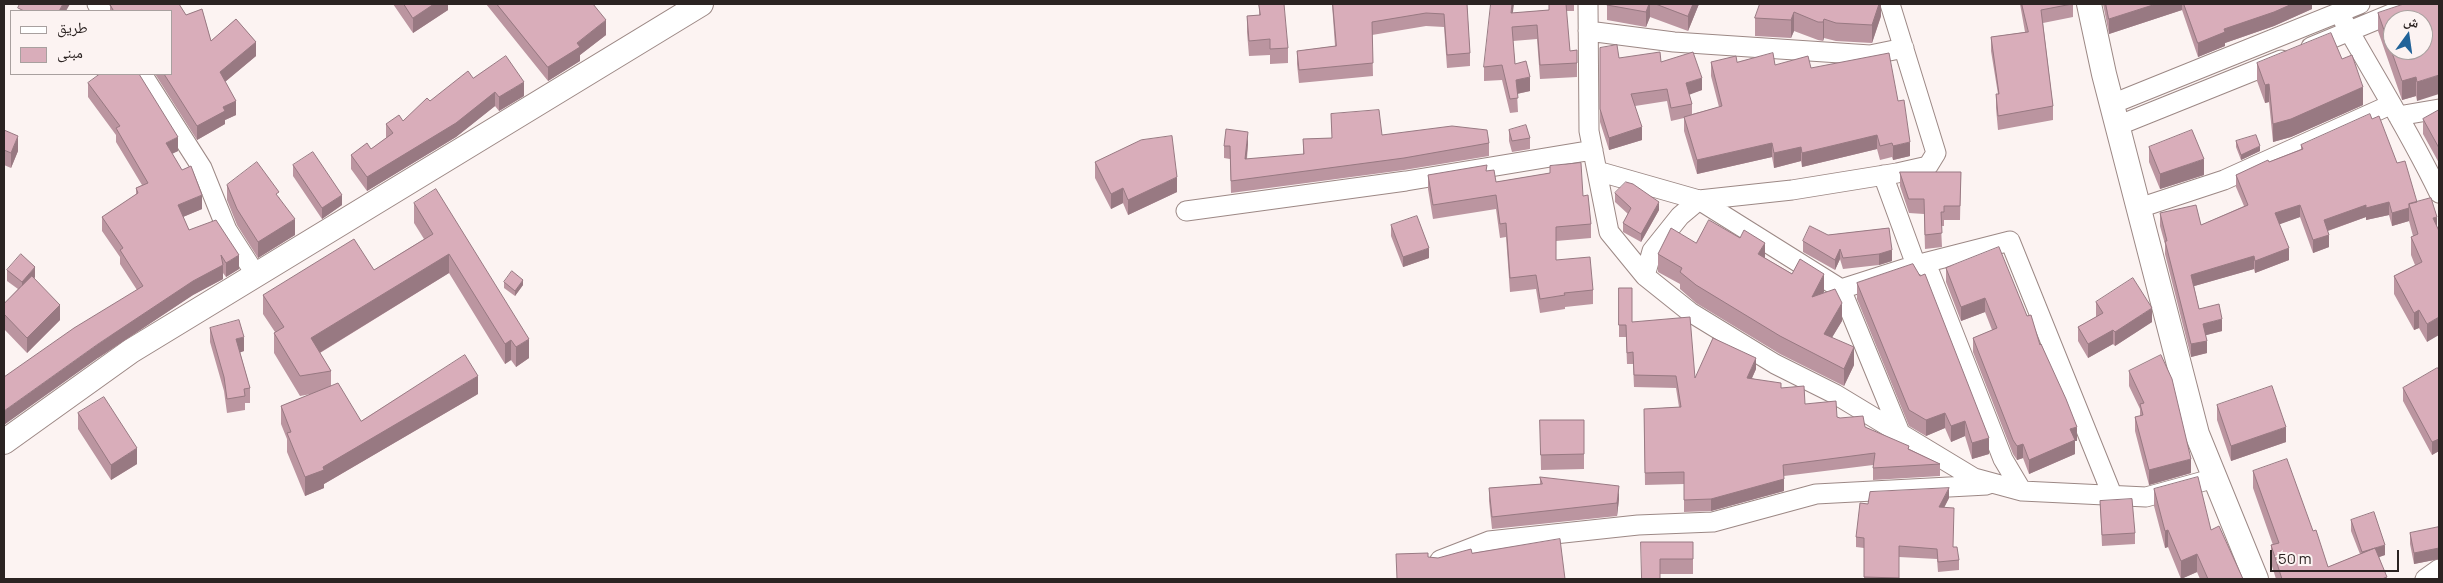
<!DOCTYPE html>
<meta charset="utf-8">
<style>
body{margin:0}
#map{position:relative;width:2443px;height:583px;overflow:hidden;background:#fcf3f2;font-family:Manrope,"Noto Naskh Arabic",sans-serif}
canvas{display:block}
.frame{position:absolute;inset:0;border:5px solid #2b2322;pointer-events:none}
.legend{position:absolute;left:10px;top:10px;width:162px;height:65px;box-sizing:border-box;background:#fcf3f2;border:1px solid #a8a09f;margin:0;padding:6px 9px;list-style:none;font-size:15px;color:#2b2322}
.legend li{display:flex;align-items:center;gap:10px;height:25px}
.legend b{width:25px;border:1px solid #a8a09f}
.north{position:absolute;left:2383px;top:10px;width:50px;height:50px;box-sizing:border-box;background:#fcf3f2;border:1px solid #a8a09f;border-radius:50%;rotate:14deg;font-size:14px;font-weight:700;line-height:20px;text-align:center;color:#2b2322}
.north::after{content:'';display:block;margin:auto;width:18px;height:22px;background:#216399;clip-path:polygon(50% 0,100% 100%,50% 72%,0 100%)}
.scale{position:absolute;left:2270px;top:550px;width:129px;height:22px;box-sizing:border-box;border:2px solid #2b2322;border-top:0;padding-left:6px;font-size:15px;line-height:18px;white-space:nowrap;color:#2b2322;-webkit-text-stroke:4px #fcf3f2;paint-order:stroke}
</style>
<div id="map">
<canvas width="2443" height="583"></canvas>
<div class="frame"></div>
<ul class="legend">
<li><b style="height:6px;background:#fff"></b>طريق</li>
<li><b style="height:14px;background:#d9adba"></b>مبنى</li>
</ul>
<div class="north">ش</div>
<div class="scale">50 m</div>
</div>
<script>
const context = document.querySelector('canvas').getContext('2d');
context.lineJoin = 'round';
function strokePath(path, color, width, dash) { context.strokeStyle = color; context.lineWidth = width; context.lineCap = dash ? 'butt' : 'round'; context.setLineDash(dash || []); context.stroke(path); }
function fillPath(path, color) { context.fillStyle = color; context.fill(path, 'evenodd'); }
const minor = new Path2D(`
 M97,4L102,11
 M1588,4L1589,131L1609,232L1645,276L1690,312L1775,364L1835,394L1974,478L2022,491L2146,497L2215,478
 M2344,22C2376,79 2411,134 2439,193
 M1588,31L1674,42L1870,55L1904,48
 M2311,47L2415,4
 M142,74L202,168L227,230L256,275
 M2112,104L2360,4
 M2398,116L2439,109
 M2117,126L2281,60
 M1597,171L1699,200L1841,289L1901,435
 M2139,208L2224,180L2390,105
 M1186,211L1406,181L1593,150
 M1926,263L2003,459L2022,491
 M1916,265L2010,241L2113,497
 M1645,276L1652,251L1680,216L1699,200L1792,190L1897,173L1928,166L1936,153L1890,4
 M1841,289L1916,265L1883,175
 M1440,560L1489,541L1638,525L1713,522L1816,494L1987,485
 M2425,579L2439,569`);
const major = new Path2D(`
 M2089,4L2104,74L2197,434L2256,579
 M4,442L131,351L701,4`);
strokePath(minor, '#9c8885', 21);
strokePath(major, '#9c8885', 26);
strokePath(minor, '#fff', 19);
strokePath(major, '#fff', 24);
fillPath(new Path2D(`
 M110,4H179L186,15L202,9L211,41L236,19L256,42V56L225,82L236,101V115L225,120V124L197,140L155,74H171V11H110Z
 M393,4H448V10L413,33Z
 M486,4H593L606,35L580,55V61L548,81Z
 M1259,4L1288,48V63L1270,64V55L1249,56L1247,32V16L1259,15Z
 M1332,4H1467L1470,53V66L1447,68L1444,27L1426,26L1372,35L1373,76L1299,83L1297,64V51L1335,46Z
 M1549,4H1574V11H1566L1570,51L1577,50V77L1540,79L1537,39L1513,41L1515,64L1530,91L1517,94L1518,112L1510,113L1502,80L1484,81V67L1513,13L1549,10Z
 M1607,4H1699L1688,31L1650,17L1646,27L1607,20Z
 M1760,4H1881V16L1872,43L1836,41L1824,38L1823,41L1818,40L1794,31L1791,38L1755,36V18Z
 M2020,4H2073V17L2043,23L2053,106V120L1998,130L1996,108V94H1998L1991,51V37L2025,32Z
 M2103,4H2312V9L2274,26L2225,43V46L2198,57L2182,10L2109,34Z
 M2439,4L2417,101L2416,96L2402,100L2378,31V13Z
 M1600,48L1619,58L1661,62L1702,90L1689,94L1692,104V114L1719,107L1711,76V62H1737L1775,65L1811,68L1910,156L1893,160L1892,157L1880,160L1877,149L1802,167L1801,161L1774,168L1772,157L1697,174L1684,131V118L1671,121L1667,101L1635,106L1642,140L1609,150L1600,122Z
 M2257,63L2363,105L2291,137L2273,142L2269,102L2265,103L2257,81Z
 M473,78L524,96L499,111L495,106L456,137L367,191L351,169V155L371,149L386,138V124L403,121L430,101Z
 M88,83L178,151L172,153L202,209L183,217L189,230L239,269L226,277L223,273V279L193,295L98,358L137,290L120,264V257L102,231V217L136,195V188L142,185L116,142V135L88,97Z
 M2439,110V163L2423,134V119Z
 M1331,114L1382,135L1489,143V156L1404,170L1231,193L1230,159L1224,158V146L1248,144L1247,159L1303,155V139L1332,138Z
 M2372,119L2397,163L2417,202L2431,198L2427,342L2419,328L2414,330L2394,294V276L2415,265L2411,255V237L2413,236L2409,221L2392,226L2389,215L2366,220V217L2328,231L2329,247L2313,253L2300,217L2279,224L2289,260L2255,273L2254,269L2194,286L2199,309L2222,331L2206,335L2207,353L2191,357L2165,254V244L2160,226V213L2201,225L2244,206L2236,187V175L2301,149V145Z
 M4,130L18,151L11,168L4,165Z
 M1509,130L1530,138V149L1512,152L1509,141Z
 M2236,141L2260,151L2241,160L2236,147Z
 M2149,147L2204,175L2160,189L2149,162Z
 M1095,162L1177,192L1128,215L1123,203L1111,209L1095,178Z
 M293,165L342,205L322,219L293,176Z
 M1550,166L1583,196L1591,224V238L1556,241V260L1593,290V304L1565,307V309L1540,313L1536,289L1510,292L1506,237L1500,238L1496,209L1433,219L1428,189V175L1487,171L1496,182L1550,173Z
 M1900,172H1961L1960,220H1944V226H1941L1942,247L1925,249L1924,214L1909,213L1900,186Z
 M227,185L279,197L295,235L258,258L237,225L227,200Z
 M1615,193L1659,210L1641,242L1623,232V223L1628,214L1615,202Z
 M414,203L529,358L516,367L511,360L505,364L449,273L320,353L331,371V386L361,421L478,394L324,484V488L305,496L287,452V439L281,424V406L311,394L300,396L274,353V333L275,332L263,314V295L374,270L424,239L414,223Z
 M1391,225L1429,258L1403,267L1391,236Z
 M1889,228L1892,261L1879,265L1843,269L1840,259L1835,270L1803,252V241L1828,235Z
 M1696,243L1765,258L1824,292L1823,293L1842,321L1832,337L1854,365L1844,386L1780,354L1696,303L1680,289V284L1658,272V254Z
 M1913,264L1989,454L1972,459L1965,436L1951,442L1945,428L1926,436L1909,426L1857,299V283Z
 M1946,268L2027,316L2040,345L2077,441H2075V454L2029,474L2023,458L2017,460L2013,454L1973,352V338L1992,330L1985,312L1961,321L1946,282Z
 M7,270L35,277L34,279L60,320L27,353L4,329V304L18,289L7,281Z
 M504,282L523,285L515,296L504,288Z
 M1619,288L1632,322L1695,378L1756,369L1752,378L1781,388L1805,404L1840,418L1865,427L1940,464V476L1873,480V465L1784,476V491L1711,511L1684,512V484L1645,485L1644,409L1679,407L1676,388L1634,387L1633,364H1627L1626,337H1619Z
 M2096,302L2152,322L2115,346L2113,344L2088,358L2078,341V327L2096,317Z
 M210,328L244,351L240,352L250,388V403H245V410L227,413L224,391L210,342Z
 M2439,368V451L2432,455L2403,401V388Z
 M2129,371L2191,473L2149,485L2135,431V417L2140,416V409L2129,386Z
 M2217,405L2286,442L2231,461L2217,420Z
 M78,413L137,464L111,480L78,429Z
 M1540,420H1584V469L1541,470Z
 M2253,471L2313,531L2328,567L2360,554L2351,531V520L2385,555L2379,557L2387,579H2276L2271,563V545H2273L2253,488Z
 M1540,477L1619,499L1617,516L1492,529L1489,501V488L1540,484Z
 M2154,489L2211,530L2243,579H2200L2197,572L2181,579L2168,547L2165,548L2154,506Z
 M1949,498L1944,507L1953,547L1959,560V570L1938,572L1937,559L1899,557V579H1864V548L1856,547V537L1868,504Z
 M2100,501L2135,533V544L2102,546Z
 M2439,527V559L2414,564L2410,544V533Z
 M1641,542H1693V574H1660Z`), '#bb95a0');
fillPath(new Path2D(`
 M63,4H70L66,11H59Z
 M434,4H448V10L413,33V18Z
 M1512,4H1514L1511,27V13Z
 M1649,4H1650V17L1646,27V12Z
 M1693,4H1699L1688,31V16Z
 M1879,4H1881V16L1872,43V25Z
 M2156,4H2182V10L2109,34V19Z
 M2292,4H2312V9L2274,26L2225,43V46L2198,57V43L2224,29Z
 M1794,12V31L1791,38V20Z
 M1824,19V38L1823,41V22Z
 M606,20V35L580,55V61L548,81V67Z
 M256,42V56L220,86V72Z
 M2439,75V94L2417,101V82Z
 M1530,77V91L1516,94V80Z
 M2416,77V96L2402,100V81Z
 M1702,78V90L1686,96V83Z
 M524,82V96L499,111V97Z
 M2269,84V102L2265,103V85Z
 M2363,87V105L2291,137L2273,142V124Z
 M5,90V105L4,109V93Z
 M495,92V106L456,137L367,191V177Z
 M236,101V115L225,120V124L197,140V126L223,107Z
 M1642,127V140L1609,150V138Z
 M1248,132V144L1245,171V159Z
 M1877,135V149L1802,167V153Z
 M18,136V151L11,168V153Z
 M178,137V151L166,157V143Z
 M1910,142V156L1893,160V146Z
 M1772,143V157L1697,174V160Z
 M2260,146V151L2241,160V155Z
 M1801,147V161L1774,168V153Z
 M2204,159V175L2160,189V174Z
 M1177,177V192L1128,215V200Z
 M1123,188V203L1111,209V194Z
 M202,195V209L178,219V205Z
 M342,195V205L322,219V208Z
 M1659,202V210L1641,242V234Z
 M2389,202V215L2366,220V208Z
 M2300,205V217L2275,226V213Z
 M2366,205V217L2324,232V220Z
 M2409,208V221L2392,226V213Z
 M2437,217V234L2433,218Z
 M295,219V235L258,258V242Z
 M2329,235V247L2313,253V240Z
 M1765,243V260L1758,254Z
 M1429,248V258L1403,267V257Z
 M2289,248V260L2255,273V261Z
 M1840,249V259L1835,270V260Z
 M1892,250V261L1879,265V254Z
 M449,254V273L311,358V338Z
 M239,255V269L226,277V263Z
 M2254,256V269L2191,287V275Z
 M223,265V279L193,295L98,358L4,425V411L98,344L193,281Z
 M35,267V277L22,293V282Z
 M1824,274V292L1812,315V297Z
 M523,280V285L515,296V291Z
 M1985,298V312L1961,321V307Z
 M1842,303V321L1824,351V334Z
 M60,305V320L27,353V338Z
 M2152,308V322L2115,346V332Z
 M2419,310V328L2414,330V313Z
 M2439,317V335L2427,342V324Z
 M2222,319V331L2203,336V324Z
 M2113,330V344L2088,358V344Z
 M244,337V351L236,354V339Z
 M529,339V358L516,367V347Z
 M511,340V360L505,364V344Z
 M2207,341V353L2191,357V344Z
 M1854,347V365L1844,386V369Z
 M1756,358V369L1747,389V378Z
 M478,376V394L324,484V488L305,496V477Z
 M1945,413V428L1926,436V420Z
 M1965,421V436L1951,442V426Z
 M2077,427V441H2075V454L2029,474V460L2070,429Z
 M2286,427V442L2231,461V446Z
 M1989,438V454L1972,459V443Z
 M2439,439V451L2432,455V442Z
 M2023,444V458L2017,460V446Z
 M137,448V464L111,480V465Z
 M2191,459V473L2149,485V470Z
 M1784,479V491L1711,511V499Z
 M1619,486V499L1617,516V503Z
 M1949,488V498L1939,518V507Z
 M2168,530V547L2165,548V531Z
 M2385,545V555L2362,563V552Z
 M2439,548V559L2414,564V553Z
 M2197,554V572L2181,579V561Z`), '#987982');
const building = new Path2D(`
 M20,4H63L59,11H24L18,8Z
 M110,4H179L186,15L202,9L211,41L236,19L256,42L220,72L236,101L223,107L225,111L197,126L164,74H171V11H114Z
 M404,4H434L413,18Z
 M497,4H593L606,20L577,43L580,47L548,67Z
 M1259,4H1284L1288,48L1270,49V39L1249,41L1247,16L1260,15Z
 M1333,4H1467L1470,53L1447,55L1444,14L1426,13L1372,22L1373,63L1299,70L1297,51L1336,46Z
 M1491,4H1512L1511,13L1549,10V4H1566L1570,51L1577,50V63L1540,65L1537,25L1512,27L1515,64L1526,61L1530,77L1516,80L1518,98L1510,99L1502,65L1484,67Z
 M1607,4H1649L1646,12L1607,5Z
 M1656,4H1693L1688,16Z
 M1760,4H1879L1872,25L1836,23L1824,19L1823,22H1818L1794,12L1791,20L1755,18Z
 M2022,4H2072L2041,10L2053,106L1998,116L1996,94H1999L1991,37L2028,32Z
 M2106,4H2156L2109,19Z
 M2184,4H2292L2274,12L2224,29L2225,32L2198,43Z
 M2404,4H2439V75L2417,82L2416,77L2402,81L2378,13ZM2393,20H2423V50H2393Z
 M2331,33L2342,59L2352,55L2363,87L2291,119L2273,124L2269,84L2265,85L2257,63Z
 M1617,45L1619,58L1660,52L1661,62L1693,52L1702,78L1686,83L1692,104L1671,108L1667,89L1631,94L1642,127L1609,138L1600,109V48Z
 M1773,53L1775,65L1808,56L1811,68L1889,53L1898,101L1904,100L1910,142L1893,146L1892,143L1880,146L1877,135L1802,153L1801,147L1774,153L1772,143L1697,160L1684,117L1722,106L1711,62L1736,56L1737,62Z
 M506,56L524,82L499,97L495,92L456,123L367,177L351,155L367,143L371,149L393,133L386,124L399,115L403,121L427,98L430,101L468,71L473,78Z
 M100,74H139L178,137L166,143L182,170L191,166L202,195L178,205L189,230L216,220L239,255L226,263L221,255L223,265L193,281L98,344L4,411V377L74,328L143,286L120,250L123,248L102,217L138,193L136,188L148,183L116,128L120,126L88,83Z
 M1379,110L1382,135L1452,126L1487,130L1489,143L1404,158L1231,181L1230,146H1224L1226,129L1248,132L1245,159L1304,154L1303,139L1332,138L1331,114Z
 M2439,110V148L2423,119Z
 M2370,114L2372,119L2379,116L2397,163L2405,161L2417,202L2409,204V208L2392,213L2389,202L2366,208V205L2324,220L2329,235L2313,240L2300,205L2275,213L2289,248L2255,261L2254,256L2191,275L2199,309L2219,304L2222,319L2203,324L2207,341L2191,344L2165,241H2167L2160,213L2196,205L2201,225L2248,205L2236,175L2268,160L2269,162L2303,149L2301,145Z
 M1526,125L1530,138L1512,141L1509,130Z
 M4,130L18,136L11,153L4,150Z
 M2192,130L2204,159L2160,174L2149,147Z
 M2256,135L2260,146L2241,155L2236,141Z
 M1172,136L1177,177L1128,200L1123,188L1111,194L1095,162L1141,140Z
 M313,152L342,195L322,208L293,165Z
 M257,162L279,192L276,194L295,219L258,242L237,209L227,185Z
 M1581,163L1583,196L1588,195L1591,224L1556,227V260L1590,257L1593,290L1564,293L1565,295L1540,299L1536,275L1510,278L1506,223L1500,224L1496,195L1433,205L1428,175L1487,165L1486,171L1494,170L1496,182L1550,173V166Z
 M1900,172H1961L1960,206H1944V212H1941L1942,233L1925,235L1924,199H1909Z
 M1626,182L1633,184L1659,202L1641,234L1623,223L1631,208L1615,193Z
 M436,189L529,339L516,347L511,340L505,344L449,254L311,338L331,371L300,376L274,333L284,327L263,295L354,239L374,270L433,234L414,203Z
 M2431,198L2437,217L2433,218L2439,231V317L2427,324L2419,310L2414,313L2394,276L2422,262L2411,237L2418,234L2409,204Z
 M1417,216L1429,248L1403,257L1391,225Z
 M1709,220L1740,238L1744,230L1765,243L1758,254L1792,274L1800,259L1824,274L1812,297L1835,289L1842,303L1824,334L1854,347L1844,369L1780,336L1696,285L1680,272L1682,268L1658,254L1671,228L1696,243Z
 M1810,226L1828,235L1889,228L1892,250L1879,254L1843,258L1840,249L1835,260L1803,241Z
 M1999,247L2027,316L2031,315L2040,345L2041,344L2066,399L2077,427L2070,429L2075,440L2029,460L2023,444L2017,446L2013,440L1973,338L1997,328L1985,298L1961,307L1946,268Z
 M21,254L35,267L22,282L7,270Z
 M1913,264L1920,276L1925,274L1989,438L1972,443L1965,421L1951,426L1945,413L1926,420L1909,410L1857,283Z
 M512,271L523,280L515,291L504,282Z
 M32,276L60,305L27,338L4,314V304Z
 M2133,278L2152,308L2115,332L2113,330L2088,344L2078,327L2103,313L2096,302Z
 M1619,288H1632V322L1690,317L1695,378L1713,338L1756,358L1747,378L1781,383V388L1804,386L1805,404L1836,401L1837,417L1840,418L1863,416L1865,427L1909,446L1908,449L1940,464L1873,468L1875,453L1783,465L1784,479L1711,499L1684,500V472L1645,473L1644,409L1681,407L1676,376L1634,375L1633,352L1627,353L1626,325H1619Z
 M239,320L244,337L236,339L250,388L244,389L245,396L227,399L224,377L210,328Z
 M465,355L478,376L323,467L324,470L305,477L287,433L291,432L281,406L338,383L361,421Z
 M2161,355L2172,379L2191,459L2149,470L2135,417L2143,415L2140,404L2144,403L2129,371Z
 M2437,368H2439V439L2432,442L2403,388Z
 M2272,386L2286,427L2231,446L2217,405Z
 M104,397L137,448L111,465L78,413Z
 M1540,420H1584V454L1541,455Z
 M2287,459L2313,531L2316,530L2328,567L2375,548L2387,577L2382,579H2282L2271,545L2279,543L2253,471Z
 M1540,477L1619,486L1617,503L1492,517L1489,488L1542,484Z
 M2198,477L2211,530L2219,526L2243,579H2208L2197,554L2181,561L2168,530L2165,531L2154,489Z
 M1949,488L1939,507L1954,508L1953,547H1957L1959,560L1938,562L1937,549L1899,546V578L1864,577V538L1856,537L1860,503L1868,504L1870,492Z
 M2132,499L2135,533L2102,535L2100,501Z
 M2374,512L2385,545L2362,552L2351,520Z
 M2439,527V548L2414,553L2410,533Z
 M1560,539L1565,579H1397L1396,554L1428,553V557L1438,558L1471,549L1472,553Z
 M1641,542H1693V559H1660V579H1642Z`);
fillPath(building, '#d9adba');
strokePath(building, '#987982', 1);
</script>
